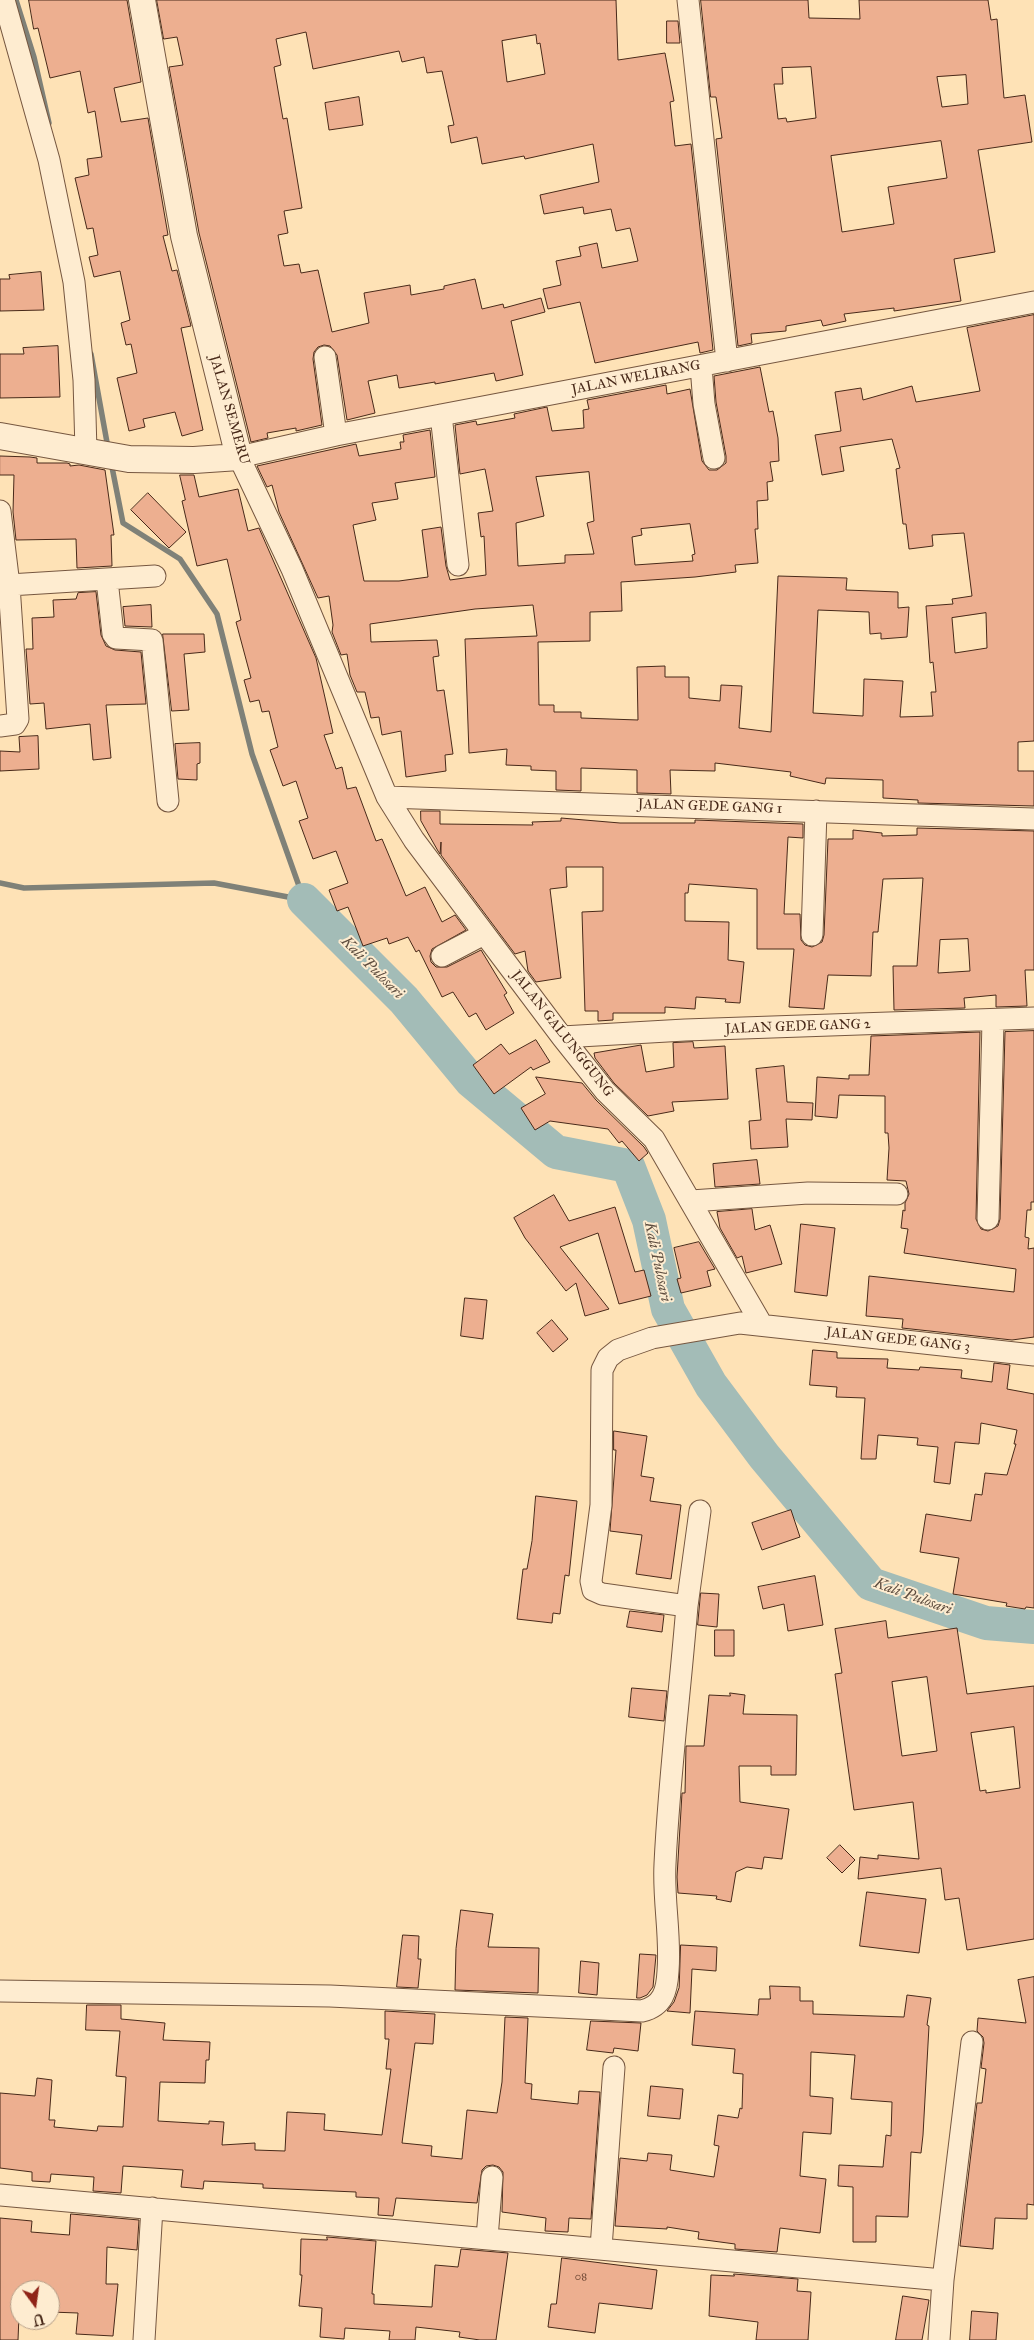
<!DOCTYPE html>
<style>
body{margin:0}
#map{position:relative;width:1034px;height:2340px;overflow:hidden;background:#fee2b6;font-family:"IM FELL Great Primer",serif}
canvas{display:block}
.north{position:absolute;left:10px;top:2280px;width:50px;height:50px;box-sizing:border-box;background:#feecd0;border:1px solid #b59e87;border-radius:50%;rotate:166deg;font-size:14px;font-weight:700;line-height:20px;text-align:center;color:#482919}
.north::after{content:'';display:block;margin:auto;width:18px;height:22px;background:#8f2418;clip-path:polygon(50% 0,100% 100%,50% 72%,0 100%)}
</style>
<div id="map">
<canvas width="1034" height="2340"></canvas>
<div class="north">U</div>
</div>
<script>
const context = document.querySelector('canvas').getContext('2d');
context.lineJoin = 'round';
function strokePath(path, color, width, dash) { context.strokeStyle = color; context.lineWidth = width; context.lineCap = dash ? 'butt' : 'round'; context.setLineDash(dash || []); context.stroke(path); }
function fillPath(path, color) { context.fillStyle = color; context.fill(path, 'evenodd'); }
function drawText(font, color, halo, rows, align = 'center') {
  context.font = font + ' "IM FELL Great Primer",serif'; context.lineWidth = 4; context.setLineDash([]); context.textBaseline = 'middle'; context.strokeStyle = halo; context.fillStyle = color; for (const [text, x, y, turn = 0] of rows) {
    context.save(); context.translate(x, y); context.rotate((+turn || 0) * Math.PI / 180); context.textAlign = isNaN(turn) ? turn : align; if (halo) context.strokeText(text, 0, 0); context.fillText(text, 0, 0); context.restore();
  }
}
strokePath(new Path2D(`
 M16,0L34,57L49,123
 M91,354L108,448
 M111,462L123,523L180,559L217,614L252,754L304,900
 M0,883L24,888L214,883L304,900`), '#7f8178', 5.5);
strokePath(new Path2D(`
 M304,900L404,1000L471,1081L556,1152L628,1166L649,1220L668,1309L711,1385L764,1456L871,1584L986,1623L1034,1627`), '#a3bcb7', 34);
const building = new Path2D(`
 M29,0H127L141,82L114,88L121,122L148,118L168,235L163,236L172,271L177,270L191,326L181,328L203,430L182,436L175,412L143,419L145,427L129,431L117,378L137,373L131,344L126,345L121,323L130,320L120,271L94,277L89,257L98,255L93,228L87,229L75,178L89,175L87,159L102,157L95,111L88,113L80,71L50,78L38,28L34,29Z
 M157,0H616L618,60L665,53L674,101L670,102L675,146L691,144L713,350L700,353L698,342L595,363L580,302L548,309L543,289L561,285L556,261L581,256L579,247L597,243L602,268L638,261L630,228L616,231L611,209L584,214L583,207L544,214L540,195L599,182L593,144L525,159L524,156L482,164L477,137L451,143L448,126L454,125L442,71L427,73L424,57L402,62L399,51L313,69L306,32L276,39L281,65L274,67L283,119L287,118L302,208L284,211L288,233L278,235L284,266L299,264L301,273L318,270L332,332L369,323L364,293L410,285L411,295L444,289V286L475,279L482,309L503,304L504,308L541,298L545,312L511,321L523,375L496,381L494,373L435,384V382L399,388L397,375L368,381L375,413L347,420L337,355L330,346L324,345L318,347L314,352L313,359L322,425L296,431V428L267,433L268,438L251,442L199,233L169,67L183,65L177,37L164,39ZM536,35L537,44L540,43L545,74L507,82L502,41Z
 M701,0H808L809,18L860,19L859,0H988L991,20L997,19L1004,98L1025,95L1032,142L978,150L995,252L954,259L961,301L894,311V308L844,314L846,321L823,326L821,320L786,326V331L751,334L752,343L738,346L716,139L722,138L716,97H711ZM811,67L816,118L787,122L786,118L778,119L774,84H783L782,68ZM966,75L968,104L942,107L937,77ZM941,141L947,178L888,187L894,224L842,232L831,156Z
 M667,21H678L680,43H667Z
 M359,97L363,125L329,130L325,103Z
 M41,272L44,310L0,311V279H10L9,275Z
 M1034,315V741L1018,742V771H1034V806L918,803V800L883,798V780L826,778L825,784L790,776L791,772L715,763V771L670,770L671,794L637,793V770L581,768V791L556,790V771L531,770V766L506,765L507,749L469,753L465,639L537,636L533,605L475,609L370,624L371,642L437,640L439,656L433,657L437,691L444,690L453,754L445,755L446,771L406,777L401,731L382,735L379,717L371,718L365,692H357L350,675L347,654L341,655L332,632L333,625L329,596L318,598L279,512L272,485L267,487L257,466L356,444L359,456L401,449L400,442H404L403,435L430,430L435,477L395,483L398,499L372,503L376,520L353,525L364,581H399L428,577L422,530L441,527L446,566L450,580L486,575L484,536L481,537L478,513L493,511L485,469L460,474L455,425L476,421L477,425L515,418L514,414L547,407L552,431L584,428L583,410L589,409L587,400L666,385L667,394L690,389L702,461L709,470H717L726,463V456L716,402L714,376L760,367L769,412L773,411L778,438L779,461L770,462L773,481L767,482L768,500L757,501L758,529H755L758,563L735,565L736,572L695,577L621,582L622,611L590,612V641L538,642L539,705H554V712H581V718L638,720L637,667L665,666V677H689V698L720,701L721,685L742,686L739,728L771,732L778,576L847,578L846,590L898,592V608L909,607L907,637L881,639V633L870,634L869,612L818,610L813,713L863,716L864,679L903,681L900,717L933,716L931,692H936L933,662L930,663L926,606L953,604L952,599L972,596L964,533L932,535L933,546L909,549L906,524H903L896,469L900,468L892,439L840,447L844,471L822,475L815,435L841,431L835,392L861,388L863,400L912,386L916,402L980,391L967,328ZM589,472L594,521L587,523L594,554L565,555V563L518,566L516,523L544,516L536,477ZM690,524L695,554L692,555L693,561L635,565L632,537L642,535L641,529ZM986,613L987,648L955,653L952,618Z
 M58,346L60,397L0,398V354H24L23,348Z
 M0,456L30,457L37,458V463H67L70,464V466L79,465L105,470L114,535H111L112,566L77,568L76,539L16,540L13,512L14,475H0Z
 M180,475H194L199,497L238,489L248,531L259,528L316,658L333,733L324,735L336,769L342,767L347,789L356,787L376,841L382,839L406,896L425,887L442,922L455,915L466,930L432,949L430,956L431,962L436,967H447L481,950L507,993L504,995L514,1013L486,1030L476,1013L469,1017L453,992L442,997L419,950L416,952L408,937L389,944L387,938L363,946L348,907L337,911L329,890L348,883L336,851L313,859L299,821L308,818L296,781L283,786L270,750L278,747L269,711L262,712L259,700L250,702L244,680L251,678L236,622L241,620L227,559L197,566L182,501L185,500Z
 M148,493L186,532L169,548L131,510Z
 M96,592L101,635L106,646L115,650L141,652L146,704L106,705L111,758L93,760L90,724L46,729L44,703L30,704L26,649H33L32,618L54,617L53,600L76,599L78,593Z
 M151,605L152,627L125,626L123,607Z
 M163,634H204L205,652L184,654L189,710L172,711Z
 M38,736L39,769L0,771V751L20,752L19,737Z
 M200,743V763L197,764V780L178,779L175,744Z
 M421,811H440V824L533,825L532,822L561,821V818L620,823H695V820L803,824V838L788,837L784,914H800L801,940L805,945L812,947L822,942L824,935L828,839H853V830L882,833V836L917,835V828L1034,831V970H1025L1027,1006L996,1007V995L964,998L965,1008L894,1010L893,966H917L923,878L883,879L878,932H873L871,976L828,975L824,1009L789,1007L794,949H757V889L689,884L688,893H685V921L729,922L728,960L744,962L740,1003L725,1002L726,999L696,997L695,1009L665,1007V1013H613V1020L598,1021V1011H585L582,912L603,911V867H566L567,887L550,889L561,978L536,982L528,971L525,951L515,954L441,855V842L440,854L438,851L421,821ZM968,939L970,971L938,973L940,940Z
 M1034,1031V1202H1031V1210H1027L1025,1237L1029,1238L1028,1249L1034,1248V1337L1012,1340L902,1328L903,1319L866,1316L869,1276L1014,1292L1016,1269L904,1253L908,1229L901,1228L903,1210L905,1211V1203L909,1194L906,1181L887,1180L889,1148L888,1133H885V1096L839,1095L837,1118L815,1116L817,1077L849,1079V1075H869L871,1036L980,1032L976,1219L981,1229L988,1231L998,1226L1000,1219L1005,1032Z
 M536,1040L550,1062L533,1070L531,1067L494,1094L473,1065L501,1044L509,1054Z
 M693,1042L694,1048L725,1046L728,1099L672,1102L674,1111L648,1116L614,1083L595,1058L594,1053L641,1045L646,1072L674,1067L673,1043Z
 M784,1066L787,1102L813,1103L812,1120L786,1119L788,1147L751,1149L749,1121L761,1120L756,1069Z
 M536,1077L582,1083L596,1100L644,1147L648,1153L639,1161L622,1141L619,1143L608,1129L550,1121L535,1130L521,1108L545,1094Z
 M757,1160L760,1184L715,1187L713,1164Z
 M554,1195L569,1221L615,1207L635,1272L644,1270L651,1296L619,1304L598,1233L560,1247L609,1309L585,1316L576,1283L566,1291L525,1238L514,1218Z
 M752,1209L755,1230L770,1225L782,1264L746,1273L742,1256L737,1258L720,1228L717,1212Z
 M801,1224L835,1228L827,1296L795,1292Z
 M699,1242L715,1269L707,1271L711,1286L681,1293L677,1279L681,1278L674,1248Z
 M465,1298L487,1300L483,1339L461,1336Z
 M552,1320L568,1339L553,1352L537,1333Z
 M813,1350L837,1352V1358L888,1359L887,1368L919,1370L920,1367L962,1370L961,1378L992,1382L994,1363L1010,1365L1007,1389L1034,1394V1608L1026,1607L1025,1609L1006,1606L1007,1603L953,1594L959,1558L920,1552L926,1514L971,1521L975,1494L982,1495L985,1473L1007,1475L1016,1444H1014L1017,1430L981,1423L979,1444L955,1442L950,1484L934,1482L938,1447L917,1445L918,1438L878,1435L876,1459H861L865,1398L836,1397L837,1387L810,1385Z
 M614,1431L647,1436L641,1476L654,1478L650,1501L681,1505L671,1579L636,1574L642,1535L610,1531L616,1450H614Z
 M536,1496L577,1501L569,1576L565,1575L560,1614L553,1613L552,1623L517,1619L523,1569H527L532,1541Z
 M791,1510L800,1537L762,1550L752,1523Z
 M815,1576L823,1625L788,1631L784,1604L763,1609L758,1587Z
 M701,1593L719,1594L717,1627L698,1625Z
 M630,1611L664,1615L662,1632L627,1627Z
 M886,1621L888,1638L957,1628L967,1694L1034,1686V1939L967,1950L959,1898L945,1900L941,1868L858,1879L860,1857L878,1859V1855L919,1859L913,1802L854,1810L835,1674L842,1673L835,1629ZM927,1677L937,1751L902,1756L892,1682ZM1014,1727L1020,1788L986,1793V1790L980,1791L971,1733Z
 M715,1630H734V1656H715Z
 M632,1688L667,1691L664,1721L629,1717Z
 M730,1693L745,1695L743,1714L797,1715L796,1775H771V1766H739L740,1802L789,1809L782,1859L764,1857L762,1869L747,1867L736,1872L731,1902L716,1899L717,1896L678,1893L677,1877L682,1793H685L686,1746H704L709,1695L730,1696Z
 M840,1845L855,1860L842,1873L827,1858Z
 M867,1892L926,1899L919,1953L860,1946Z
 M461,1910L493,1914L488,1947L539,1948L538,1993L455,1990L456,1949Z
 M403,1935L419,1936L418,1959H421L418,1988L397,1987Z
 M681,1945L717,1947L716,1971L692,1969L690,2013L667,2011L674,2002L679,1988Z
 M640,1954L656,1955L653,1987L647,1995L640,1998H637Z
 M581,1961L599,1963L597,1995L579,1993Z
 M1034,1977V2205L1027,2204V2219L995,2218L993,2249L960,2246L977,2103H982L986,2069L981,2068L984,2043L983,2037L977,2031L978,2018L1026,2023L1018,1980Z
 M770,1986L800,1987V2001H813V2014L904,2017L907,1995L931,1998L927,2025L929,2026L923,2135L921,2153L911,2152L908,2217L876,2216V2242H853V2187L838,2186L839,2165L883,2167L886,2135L891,2136L892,2102L851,2099L855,2055L811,2052L810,2096L833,2098L831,2134L803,2132L800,2176L826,2179L820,2233L780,2228L777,2252L735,2249V2244L698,2239L699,2232L667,2227V2229L615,2226L620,2158L647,2161L648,2153L672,2155L670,2170L714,2177L719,2146L714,2145L718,2115L738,2118L740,2108L742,2109L743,2074L733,2073L735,2049L692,2045L695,2011L758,2015L759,1999H770Z
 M87,2005H121V2019L165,2023L163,2040L210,2042L209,2060H206L205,2083L160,2082L158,2121L209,2124V2121L224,2122L222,2145L255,2143V2150L285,2151L287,2112L325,2114L324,2130L382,2135L391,2069H386L389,2039H385V2011L435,2014L433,2044L415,2043L402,2143L432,2146L431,2156L462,2159L467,2110L497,2113L502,2082L505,2017L528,2018L525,2083L532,2084L531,2099L578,2104L579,2091L600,2092L591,2219L569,2218L568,2232L545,2231L546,2218L502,2212L503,2172L499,2167L493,2165L486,2166L482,2170L477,2203L396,2198L393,2216L378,2215L379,2198L356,2197V2192L263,2188V2184L204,2181L203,2189L181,2187L183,2170L123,2166L121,2193L93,2191L94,2177L51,2174L50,2182L32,2181V2172L0,2168V2093L35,2096L37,2078L52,2080L49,2120H55L54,2127L97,2131L98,2126L123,2127L126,2077L116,2076L120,2031L86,2030Z
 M591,2021L641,2023L638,2051L614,2048L613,2053L587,2050Z
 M651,2086L683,2089L680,2119L648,2116Z
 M71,2214L139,2220L137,2250L107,2247L106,2284H118L113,2336L76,2334L78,2313L50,2312L51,2288L24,2285L23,2290H20L18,2340H0V2218L32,2221L31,2232L69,2235Z
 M327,2237L376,2241L372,2294H374V2304L432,2307L435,2265L458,2267L461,2249L508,2253L496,2340H480L459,2337L460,2332L416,2327L415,2340H389L390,2331L345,2328L344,2339L320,2337L322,2308L299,2306L302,2275H300L301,2239L327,2240Z
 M562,2258L657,2270L652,2309L599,2303L595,2333L548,2327L551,2304H556Z
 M734,2274L798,2279L797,2291L811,2292L808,2340H756L758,2322L709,2316L711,2275L734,2276Z
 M903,2296L929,2300L922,2340H896Z
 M972,2311L998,2313L996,2340H970Z`);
fillPath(building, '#edaf90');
strokePath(building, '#482919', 1);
const minor = new Path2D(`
 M4,0L49,160L74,282L84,380L86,451
 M688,0L727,361
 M325,357L336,435
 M701,366L704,404L714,458
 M441,415L458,565
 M0,511L9,585L155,576
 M107,580L113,634L116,638L152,640L168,801
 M0,726L15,724L18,719L9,585
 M387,797L1034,819
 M812,935L816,811
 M442,956L484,934
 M562,1037L685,1030L1034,1018
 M691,1201L808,1193L897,1194
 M988,1219L993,1021
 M762,1325L654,1139L605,1091L562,1037L414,840L387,797L292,569L239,457L336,435L1034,302
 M687,1606L700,1511
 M0,1991L330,1996L642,2011C663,2006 667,1991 668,1971C671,1936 663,1900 665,1864C669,1778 680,1692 687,1606L602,1594L593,1590L591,1581L601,1505L602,1370L608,1358L618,1350L652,1338L740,1323L1034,1355
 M0,2195L943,2280
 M487,2238L492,2177
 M601,2248L614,2067
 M144,2340L152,2208
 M939,2340L943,2280L972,2042`);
const tertiary = new Path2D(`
 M0,436L129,459L194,460L239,457L184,236L142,0`);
strokePath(minor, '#765740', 23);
strokePath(tertiary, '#765740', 28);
strokePath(minor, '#feecd0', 21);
strokePath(tertiary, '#feecd0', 26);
drawText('11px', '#714a37', null, [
 ["08",581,2277]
]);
drawText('14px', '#482919', '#feecd0', [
 ["JALAN WELIRANG",636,378,-11],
 ["JALAN SEMERU",229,410,74],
 ["JALAN GEDE GANG 1",710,807,2],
 ["JALAN GEDE GANG 2",798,1027,-2],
 ["JALAN GALUNGGUNG",562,1034,52],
 ["JALAN GEDE GANG 3",898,1340,6]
]);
drawText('italic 15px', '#5f4e40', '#feecd0', [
 ["Kali Pulosari",372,968,45],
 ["Kali Pulosari",657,1262,78],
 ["Kali Pulosari",913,1597,20]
]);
</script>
